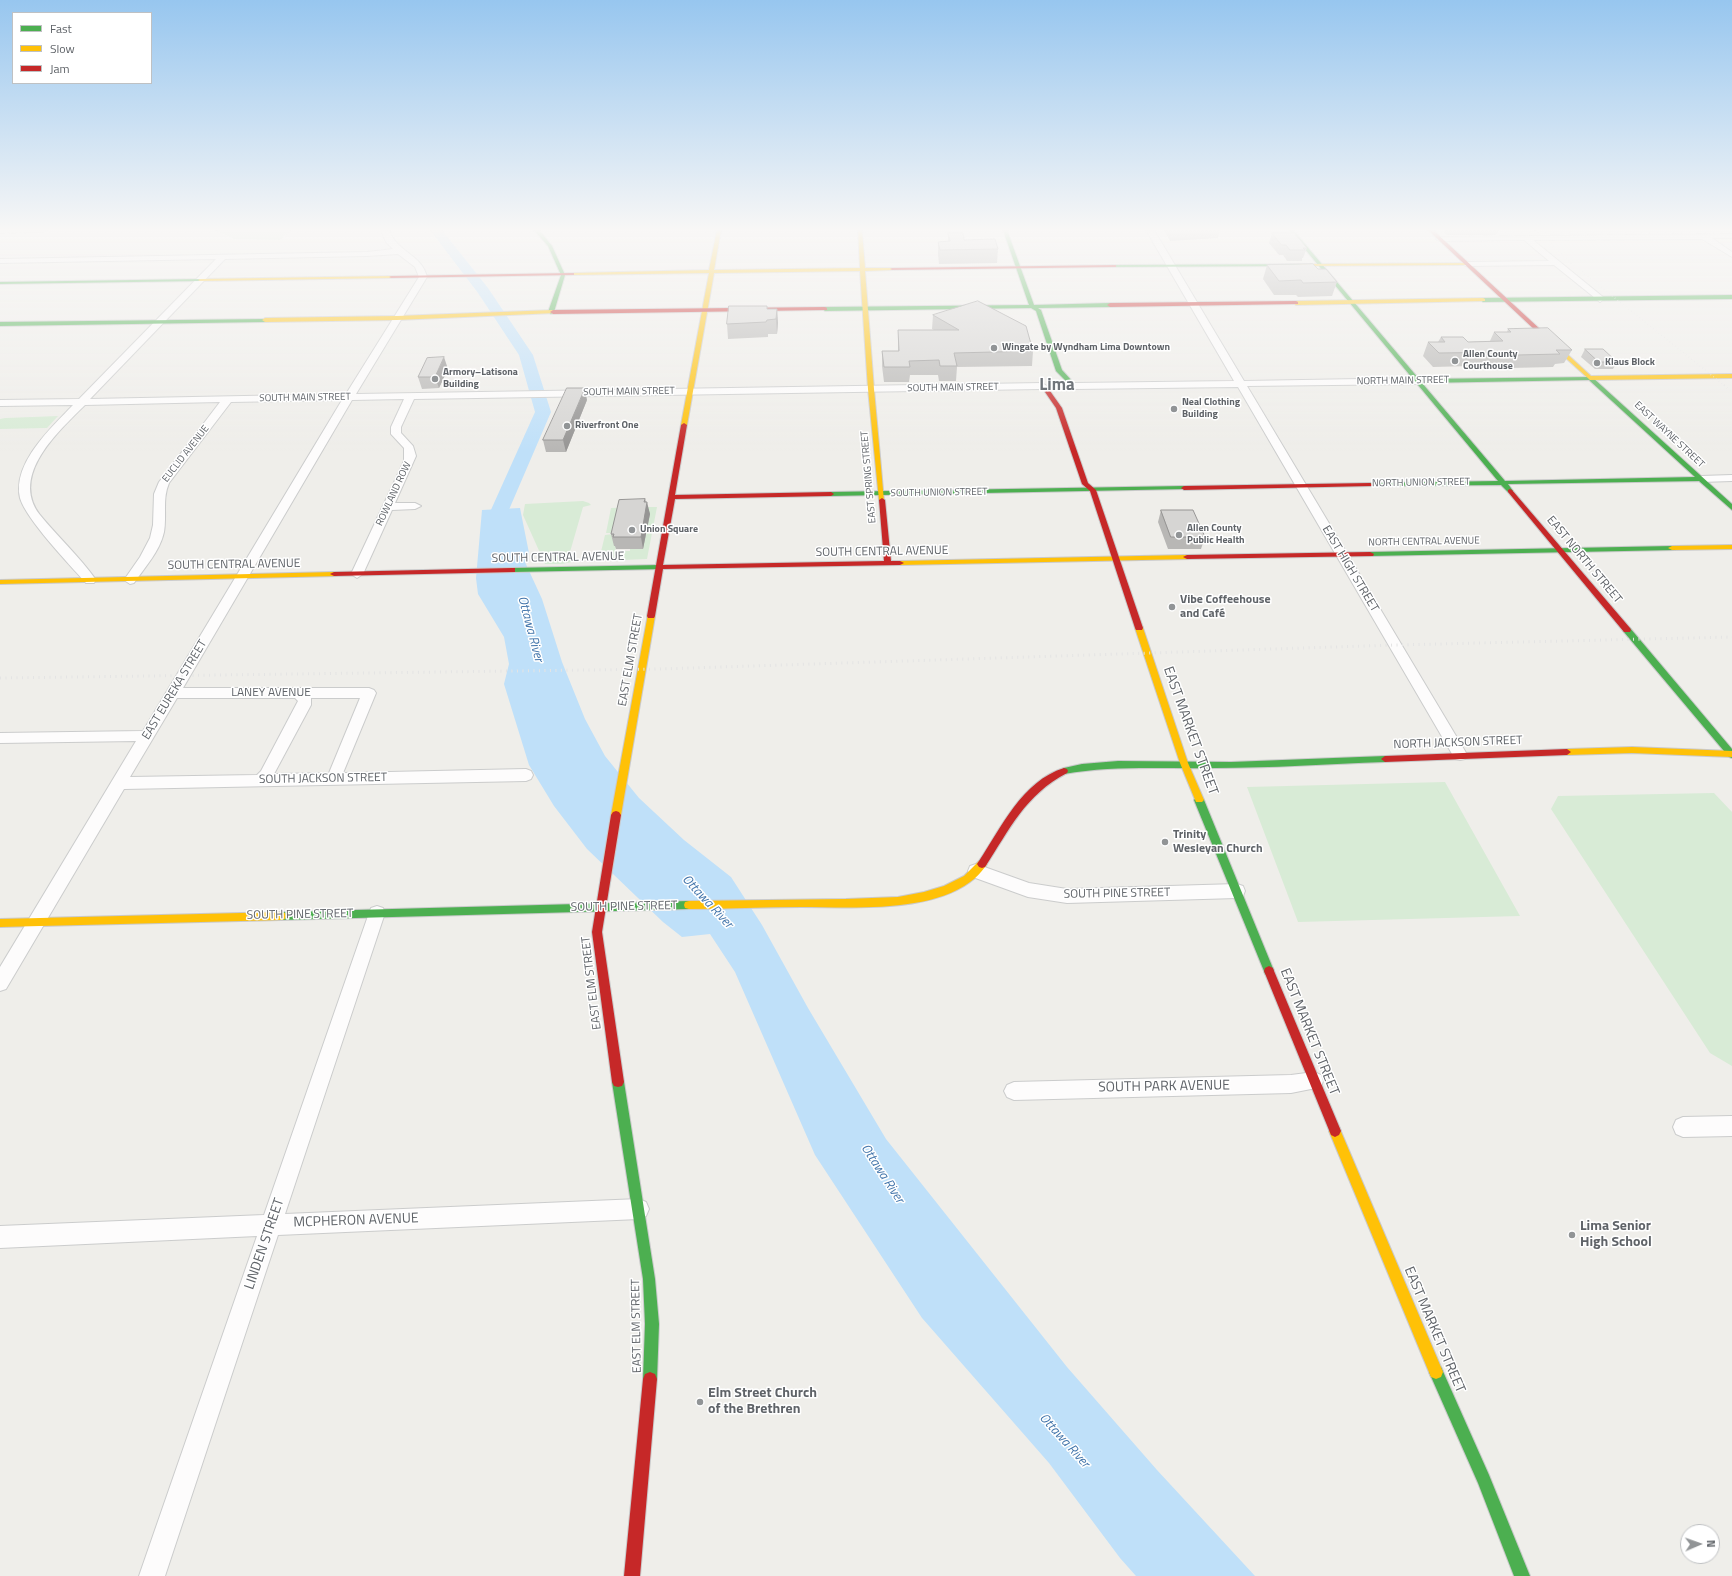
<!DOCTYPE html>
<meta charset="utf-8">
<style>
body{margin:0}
#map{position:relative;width:1732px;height:1576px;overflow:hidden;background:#efeeea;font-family:"Titillium Web",sans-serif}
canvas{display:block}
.legend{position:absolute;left:12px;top:12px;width:140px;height:72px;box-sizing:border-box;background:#fff;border:1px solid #bfc1c3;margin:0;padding:5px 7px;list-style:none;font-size:12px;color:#5f6368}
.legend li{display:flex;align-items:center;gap:8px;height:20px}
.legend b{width:20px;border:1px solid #bfc1c3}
.north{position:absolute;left:1680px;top:1524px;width:40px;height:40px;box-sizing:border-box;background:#fff;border:1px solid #bfc1c3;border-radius:50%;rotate:88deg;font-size:11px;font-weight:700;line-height:16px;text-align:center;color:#5f6368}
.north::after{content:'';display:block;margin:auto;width:14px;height:18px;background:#919496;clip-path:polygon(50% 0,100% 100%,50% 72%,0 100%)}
</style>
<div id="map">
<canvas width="1732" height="1576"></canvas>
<ul class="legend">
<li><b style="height:5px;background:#4caf50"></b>Fast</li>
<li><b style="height:5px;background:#ffc107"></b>Slow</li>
<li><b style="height:5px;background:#c62828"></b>Jam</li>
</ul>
<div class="north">N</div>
</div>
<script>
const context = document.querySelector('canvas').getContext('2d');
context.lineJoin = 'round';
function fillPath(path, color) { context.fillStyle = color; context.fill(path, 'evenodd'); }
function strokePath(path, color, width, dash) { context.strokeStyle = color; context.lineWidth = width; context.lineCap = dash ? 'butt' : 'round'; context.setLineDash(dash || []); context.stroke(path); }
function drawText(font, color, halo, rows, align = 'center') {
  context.font = font + ' "Titillium Web",sans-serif'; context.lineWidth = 3; context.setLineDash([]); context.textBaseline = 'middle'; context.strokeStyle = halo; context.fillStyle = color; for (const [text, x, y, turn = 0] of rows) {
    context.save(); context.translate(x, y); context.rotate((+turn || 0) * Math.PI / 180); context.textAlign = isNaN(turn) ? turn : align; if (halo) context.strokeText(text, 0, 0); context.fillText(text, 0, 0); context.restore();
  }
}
fillPath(new Path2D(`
 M215,230H291L280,240L234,239Z
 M58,416L47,428L0,429V419L5,418Z
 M583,501L589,503L591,505L583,507L570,552L566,555L572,560L576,557V561L562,564H545L523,515L525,504Z
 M641,507L613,533H606L611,508Z
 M642,507H657L647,559L622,560L625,551H630V549H643L644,537L646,536L648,525Z
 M613,534L616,546L615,553H621L620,559L599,560L605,535Z
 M1445,782L1520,916L1298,922L1247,787Z
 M1714,793L1732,812V1066L1710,1053L1551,809L1558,796Z`), '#d8ebd6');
fillPath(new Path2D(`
 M520,508L529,553L525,562L542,599L562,662L585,719L605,756L639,798L684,840L731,877L762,925L808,1008L886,1139L1067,1367L1157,1470L1255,1576H1136L1120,1558L1049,1463L922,1318L815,1155L735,972L710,934L682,937L663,922L587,849L554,806L529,765L504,684L509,664L504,637L478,594L476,578L482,510Z`), '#bfe0f9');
fillPath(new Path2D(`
 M430,230H442L488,288L533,355L551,412L508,512L515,539L512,543L506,544L500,543L497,539L490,512L535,412L519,355L478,293Z`), '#bfe0f9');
const street = new Path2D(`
 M0,230H47L43,232L0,233Z
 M381,230H389C398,254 421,253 427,277L356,394L1042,383L1047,386L1042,389L414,399L401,427V433L413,446L416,456L395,503H415L421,506L415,509L392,510L363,574L357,578L351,574L404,461V448L391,434V427L404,399L352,400L183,688H369L374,690L376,693L343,773L526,769L531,771L533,775L531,779L526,781L124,789L6,989L0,991V967L136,741L0,743V733L143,731L342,400L231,402L169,483C162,499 167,515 164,532C160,551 145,567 134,583L130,584L124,580L140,557L150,538L153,525L154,494L159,482L220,402L85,405C59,431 9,475 40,515C58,537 80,557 96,580L94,583H86C69,564 26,519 20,498C12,463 52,427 73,405L0,406V400L79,399L216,259L0,263V259L367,252L393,249L386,242ZM398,254L415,267L419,277L346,394L90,399L225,259L367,256ZM177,698H295L298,701L261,771L257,775L130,777ZM311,698H360L329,773L274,774L311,705Z
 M1146,230H1154L1244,381L1418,378L1423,381L1418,384L1247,386L1465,751L1467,755L1465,759L1460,760L1455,759L1238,387L1074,389L1069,386L1074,383L1234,381Z
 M1732,234V238H1712L1732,252V257L1702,239L1533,240L1603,297L1604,299L1600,302L1554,265L1466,266L1462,264L1466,262L1549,261L1524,240L1440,241L1436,239L1440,237Z
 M1732,475V481L1701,482L1696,479L1701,476Z
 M976,864L1029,883L1067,889L1237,884L1243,886L1245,891L1243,896L1237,898L1067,903L1028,897L970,876L968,871L970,866Z
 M377,906L383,908L385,913L285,1214L639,1199L646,1202L649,1209L646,1216L639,1219L278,1235L165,1576H139L257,1236L0,1248V1226L264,1215L369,913L371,908Z
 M1314,1072L1321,1075L1323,1081L1321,1087L1291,1093L1014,1100L1007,1097L1004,1091L1007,1085L1014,1082L1291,1075Z
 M1732,1116V1136L1683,1137L1676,1134L1673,1127L1676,1120L1683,1117Z`);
const fast = new Path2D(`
 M534,230H539L552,246L565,275L554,312L551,314L548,312L561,275L548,246Z
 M1003,230H1007L1034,305L1110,303L1113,305L1110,307L1038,308L1041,310L1062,370L1072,381V383H1068L1056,371L1036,311L1031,308L825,311L822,309L825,307L1029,305Z
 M1289,230H1293L1419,379L1592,377L1732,504V510L1699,481L1508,484L1513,491L1510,493L1508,492L1501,485L1368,486V484L1370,483L1498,481ZM1589,380L1695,477L1505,481L1422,383Z
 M1301,264H1303V266L1114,267L1112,266L1114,265Z
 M202,279V281H200L0,284V282Z
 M1732,295V299L1483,302L1480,300L1483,298Z
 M267,319L268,320L265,322L0,326V322Z
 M1184,486L1187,488L1186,489L831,496L828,494L831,492Z
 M1672,546H1675V550L1370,556L1366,554L1370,552Z
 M660,565H663V569L512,572L508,570L512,568Z
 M1627,627L1630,628L1732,749V758L1729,757L1624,632L1623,630L1624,628Z
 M1385,756L1389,759L1385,762C1328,764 1272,768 1215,768C1164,769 1114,765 1064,774L1060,771L1064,768L1082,764L1118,761L1231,762Z
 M1199,797L1202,798L1204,800L1274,971L1273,974L1269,976L1265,974L1264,971L1194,800L1196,798Z
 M689,901L693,902L694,905L693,908L689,909L281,920L277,919L276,916L277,913L281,912Z
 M618,1077L622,1078L624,1082L655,1279L659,1324L657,1379L655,1384L650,1386L645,1384L643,1379L645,1324L643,1279L612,1082L614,1078Z
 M1436,1365L1441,1367L1489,1475L1530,1576H1514L1478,1483L1429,1372L1431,1367Z`);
const slow = new Path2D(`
 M717,230H721L714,270L860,268L858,230H862L865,268H892L894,269L892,270L865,271L874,389L884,501H880L879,500L868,389L860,271L714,273L687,425L684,427L681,425L709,273L572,275L570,274L572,273L709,270Z
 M1466,263H1468V265L1301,266L1299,265L1301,264Z
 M391,276H393V278L200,281L198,280L200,279Z
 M1483,298L1485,299V301L1296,305L1293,303L1296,301Z
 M553,310L556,312L555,313L397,320L265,322L262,320L265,318L397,316Z
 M1537,330H1541L1591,376L1732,374V378L1590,380L1537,332Z
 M1732,545V549L1672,550L1668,548L1672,546Z
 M1187,555L1191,557L1190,559L900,565L896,563L900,561Z
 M334,572H337V576L0,584V580Z
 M648,614H654L655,616L621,815L619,818H613L611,815Z
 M1136,626H1142L1143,628L1188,763L1204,800L1202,802H1196L1180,763L1135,628Z
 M1632,747L1732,751V757L1632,753L1567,755L1563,752L1567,749Z
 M982,860L985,861L987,864L985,867C981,872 976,878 970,882C928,913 852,907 801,907C764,907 726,909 689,909L685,908L684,905L685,902L689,901L846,899L898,897L924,892L944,886L964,876L979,861Z
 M281,912L285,913L286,916L285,919L281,920L0,927V919Z
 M1335,1125L1339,1127L1443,1372L1441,1377L1436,1379L1431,1377L1329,1131L1331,1127Z`);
const jam = new Path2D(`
 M1428,230H1433L1541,330V332H1537Z
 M1114,265H1116V267L892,270L890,269L892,268Z
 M572,273H574V275L391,278L389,277L391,276Z
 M1296,301L1298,302V304L1110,307L1107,305L1110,303Z
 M825,307L827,308V310L553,314L550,312L553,310Z
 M1046,391H1050L1062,408L1088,483L1096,490L1143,628L1142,630H1136L1135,628L1090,491L1082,484L1056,408L1045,392Z
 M684,423L687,425L675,495L831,492L834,494L831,496L675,499L663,565L884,561L879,500L882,498L885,500L891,561H900L904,563L900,565L663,569L655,616L654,618H648L647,616L681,425Z
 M1370,483L1372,484V486L1184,490L1181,488L1184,486Z
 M1510,489L1512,490L1630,628L1631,630L1630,632H1624L1508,492V490Z
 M1370,552L1374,554L1373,556L1187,559L1183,557L1187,555Z
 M512,568H515V572L334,576L330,574L334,572Z
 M1567,749L1571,752L1567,755L1385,762L1381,759L1385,756Z
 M1064,768L1067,769L1068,771L1067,773C1025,795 1010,829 985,867L982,868L979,867L977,864L979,861C1001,828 1022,781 1064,768Z
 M616,811L619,812L621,815L602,932L624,1082L622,1086L618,1087L614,1086L612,1082L592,932L611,815L613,812Z
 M1269,966L1273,968L1274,971L1341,1131L1339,1135L1335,1137L1331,1135L1264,971L1265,968Z
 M650,1372L655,1374L657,1379L640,1576H624L643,1379L645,1374Z`);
strokePath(street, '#cbcccc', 2);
strokePath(fast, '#cacacb', 2);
strokePath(slow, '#cacacb', 2);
strokePath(jam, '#cacacb', 2);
fillPath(street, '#fdfcfc');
fillPath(fast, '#4caf50');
fillPath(slow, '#ffc107');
fillPath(jam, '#c62828');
strokePath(new Path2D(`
 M1535,230L1571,263L1725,386`), '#e4e4e4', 1.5, [0.5, 3]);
strokePath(new Path2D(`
 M1724,385L1732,392`), '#e4e4e4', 2, [0.5, 3.5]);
strokePath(new Path2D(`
 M0,678L660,669L1395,645L1732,637`), '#e4e4e4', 3, [1, 4.5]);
fillPath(new Path2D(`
 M1164,230H1220L1218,238L1170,241Z
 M1444,230H1499L1496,235H1447L1444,232Z
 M948,233L964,240L998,249L997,263L939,264L938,255V242L948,241Z
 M1272,233L1307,248L1303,258H1302V261H1287L1283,255H1279L1269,243Z
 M1267,265L1318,269L1337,282L1332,296L1298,297L1296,295H1274L1263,279Z
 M768,309H777L778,323L777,334H768V337L728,339L727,324Z
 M933,315L1033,351L1032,366L957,367L956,381H939L938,375H910L909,382H884L882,366V351H898V330H934L932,329Z
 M1508,329L1572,350L1564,363L1555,364L1553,367L1510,368L1508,365L1433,367L1423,356L1428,342H1438L1441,337L1468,342L1490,341L1494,332H1507Z
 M1585,349L1617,362L1613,369H1595L1581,357Z
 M448,369L439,388L422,389L418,377Z
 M587,400L566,452H546L543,440Z
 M645,499L650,514L643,549H616L615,546H614L611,534Z
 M1161,510L1205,537L1201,549H1168L1158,522Z`), '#b8b7b5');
fillPath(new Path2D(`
 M777,309L778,323L777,334L776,319Z
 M444,357L448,369L439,388L435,377Z
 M585,388L587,400L566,452L563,440Z
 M645,499L646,507L647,502L650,514L643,549L641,537Z`), '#969594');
const building = new Path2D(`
 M948,233H963L964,240L995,239L998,249L940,250L938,242L950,241Z
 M1272,233H1294L1307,248H1303L1305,250H1290L1286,245H1282Z
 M1313,264L1318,269H1326L1337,282L1303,283L1301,280L1279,281L1267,265Z
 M978,301L1026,326L1033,351L954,353L957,366H940L939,360L909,361L910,367H884L882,351H899L898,330H959L933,315Z
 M729,306H767V309H777L776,319L767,320L766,322L727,324Z
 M1548,328L1572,350H1556L1560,354L1517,355L1514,352L1439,353L1428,342H1445L1441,337H1463L1468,342L1503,341L1494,332H1511L1508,329Z
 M1585,349H1603L1617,362H1599Z
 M444,357L435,377H418L427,358Z
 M567,388H585L563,440H543Z
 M645,499L644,502H647L641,537H613L614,534H611L619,500Z
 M1161,510H1193L1205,537H1171Z`);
fillPath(building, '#d6d5d3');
strokePath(building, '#969594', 1);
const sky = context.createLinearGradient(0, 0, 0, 451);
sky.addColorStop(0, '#97c6ef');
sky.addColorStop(0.51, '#f8f7f6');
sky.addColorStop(1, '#f8f7f600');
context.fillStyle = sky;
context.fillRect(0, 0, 1732, 451);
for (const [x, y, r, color] of [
 [994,348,4,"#919496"],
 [1455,361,4,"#919496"],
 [1597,363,4,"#919496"],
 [435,379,4,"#919496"],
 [1174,409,4,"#919496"],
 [567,426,4,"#919496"],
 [632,530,4,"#919496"],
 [1179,535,4,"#919496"],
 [1172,607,4,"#919496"],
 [1165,842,4,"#919496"],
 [1572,1235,4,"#919496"],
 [700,1402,4,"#919496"]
]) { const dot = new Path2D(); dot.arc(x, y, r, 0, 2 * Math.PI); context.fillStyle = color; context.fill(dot); strokePath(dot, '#fff', 1.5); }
drawText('bold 10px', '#5f6368', '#fff', [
 ["Wingate by Wyndham Lima Downtown",1002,348],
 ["Allen County",1463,355],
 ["Courthouse",1463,367],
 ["Klaus Block",1605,363],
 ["Armory–Latisona",443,373],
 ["Building",443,385],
 ["Neal Clothing",1182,403],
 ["Building",1182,415],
 ["Riverfront One",575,426],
 ["Allen County",1187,529],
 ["Public Health",1187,541],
 ["Union Square",640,530]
], 'left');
drawText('10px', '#5f6368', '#fff', [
 ["NORTH MAIN STREET",1403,381,-1],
 ["SOUTH MAIN STREET",953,388,-1],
 ["SOUTH MAIN STREET",629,392,-1],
 ["SOUTH MAIN STREET",305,398,-1],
 ["EAST WAYNE STREET",1669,435,43],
 ["EUCLID AVENUE",186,454,-52],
 ["EAST SPRING STREET",869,477,-95],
 ["NORTH UNION STREET",1421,483,-1],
 ["SOUTH UNION STREET",939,493,-1],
 ["ROWLAND ROW",394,494,-65],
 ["NORTH CENTRAL AVENUE",1424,542,-1]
]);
drawText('12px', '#5f6368', '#fff', [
 ["SOUTH CENTRAL AVENUE",882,552,-1],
 ["SOUTH CENTRAL AVENUE",558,558,-1],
 ["EAST NORTH STREET",1584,560,50],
 ["SOUTH CENTRAL AVENUE",234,565,-1],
 ["EAST HIGH STREET",1350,569,59],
 ["EAST ELM STREET",631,660,-80],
 ["EAST EUREKA STREET",175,690,-59],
 ["LANEY AVENUE",271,693],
 ["NORTH JACKSON STREET",1458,743,-2],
 ["SOUTH JACKSON STREET",323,779,-1],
 ["SOUTH PINE STREET",1117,894,-1],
 ["SOUTH PINE STREET",624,907,-1],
 ["SOUTH PINE STREET",300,915,-1],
 ["EAST ELM STREET",592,983,-97],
 ["EAST ELM STREET",637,1326,-91]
]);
drawText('bold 12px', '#5f6368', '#fff', [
 ["Vibe Coffeehouse",1180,600],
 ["and Café",1180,614],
 ["Trinity",1173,835],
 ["Wesleyan Church",1173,849]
], 'left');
drawText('italic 13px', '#4174aa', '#fff', [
 ["Ottawa River",530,629,75],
 ["Ottawa River",707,902,47],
 ["Ottawa River",882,1174,57],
 ["Ottawa River",1064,1441,48]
]);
drawText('14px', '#5f6368', '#fff', [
 ["EAST MARKET STREET",1190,731,70],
 ["EAST MARKET STREET",1309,1032,68],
 ["SOUTH PARK AVENUE",1164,1087,-1],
 ["MCPHERON AVENUE",356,1221,-2],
 ["LINDEN STREET",265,1244,-71],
 ["EAST MARKET STREET",1434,1330,67]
]);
drawText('bold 14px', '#5f6368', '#fff', [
 ["Lima Senior",1580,1227],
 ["High School",1580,1243],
 ["Elm Street Church",708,1394],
 ["of the Brethren",708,1410]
], 'left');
drawText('bold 17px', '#70757a', '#fff', [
 ["Lima",1057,386]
]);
</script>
